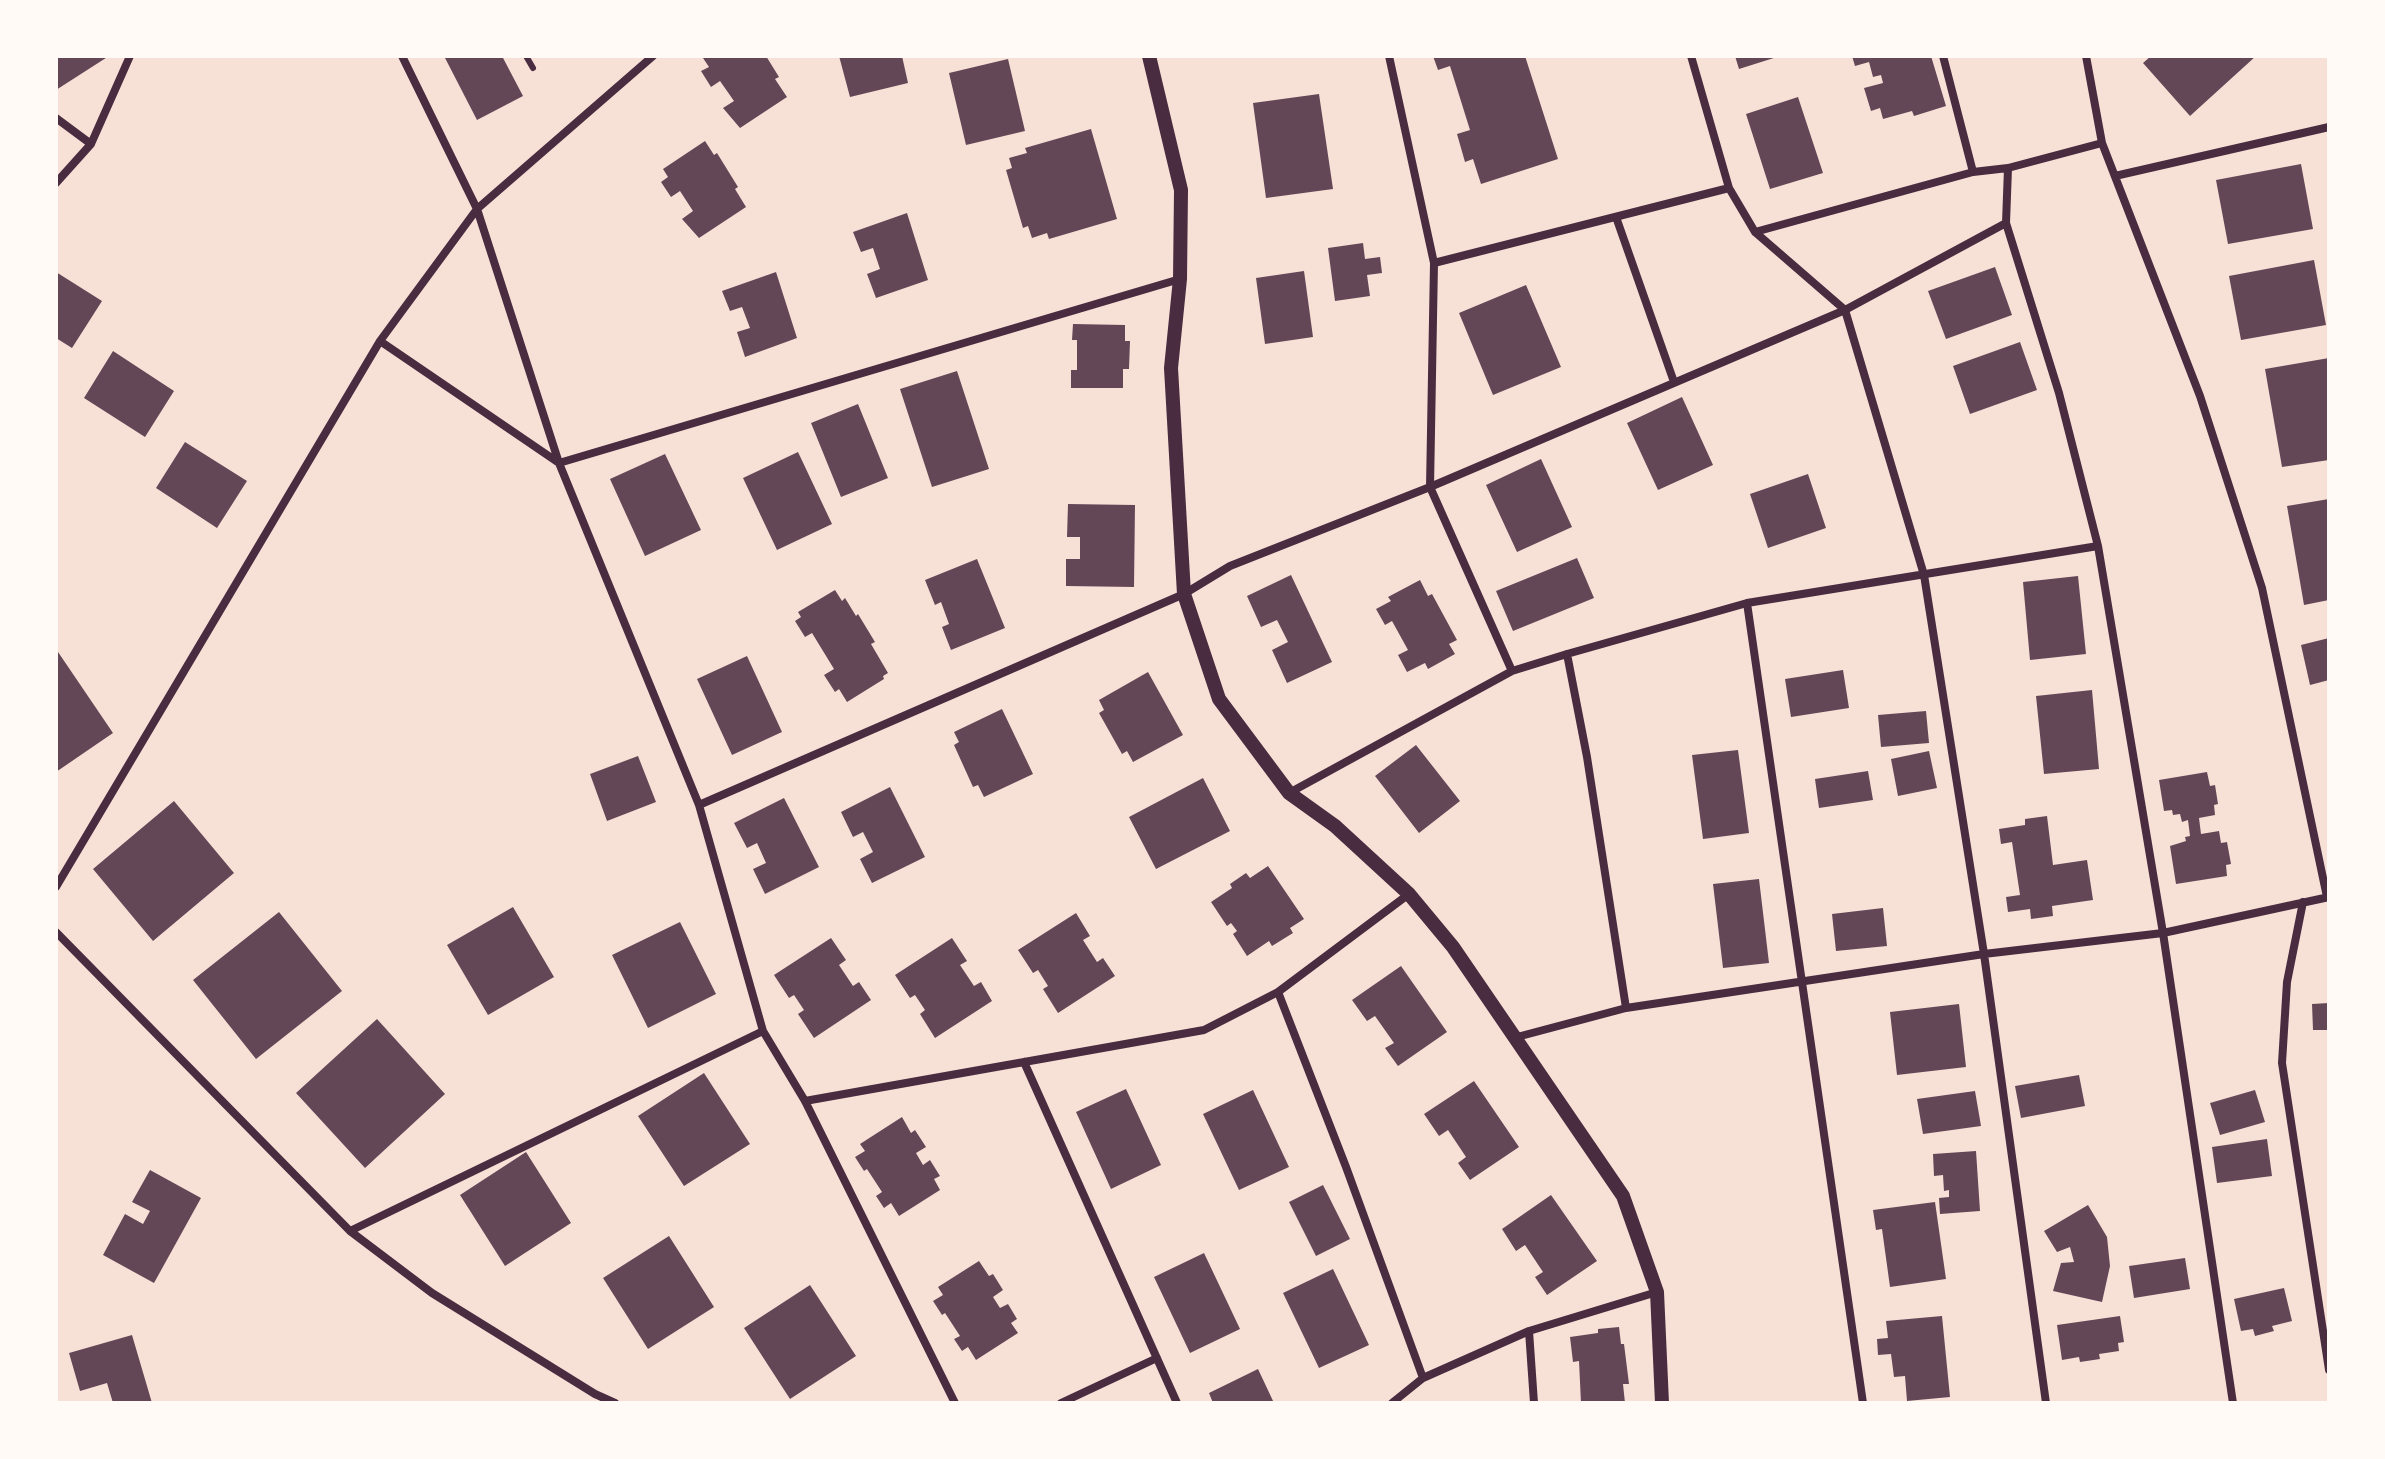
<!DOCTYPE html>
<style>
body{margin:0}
#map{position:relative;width:2385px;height:1459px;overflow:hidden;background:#f7e1d7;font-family:Jost,sans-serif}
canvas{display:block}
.frame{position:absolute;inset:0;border:58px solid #fffaf5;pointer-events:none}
</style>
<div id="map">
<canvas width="2385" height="1459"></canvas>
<div class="frame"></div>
</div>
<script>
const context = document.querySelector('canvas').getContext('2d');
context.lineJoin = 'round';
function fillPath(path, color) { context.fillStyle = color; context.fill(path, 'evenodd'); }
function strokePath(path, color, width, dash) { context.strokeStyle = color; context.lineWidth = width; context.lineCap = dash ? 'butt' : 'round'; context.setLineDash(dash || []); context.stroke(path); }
fillPath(new Path2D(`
 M56,56H109L56,90Z
 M444,56H502L523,96L477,120Z
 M707,56H766L779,77L775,79L787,97L740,128L723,108L734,101L720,81L711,87L701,71L709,67L703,58Z
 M839,56H902L908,83L850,97Z
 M1433,56H1525L1558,159L1481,184L1473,159L1465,162L1457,134L1470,130L1450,66L1438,70Z
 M1735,56H1776L1777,57L1739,69Z
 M1852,56H1931L1946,106L1914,116L1912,111L1883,119L1880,108L1871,111L1864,88L1883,83L1881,75L1873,77L1869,62L1855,66Z
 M2151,56H2256L2190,116L2143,63Z
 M1008,59L1025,131L966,145L949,73Z
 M1319,94L1333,189L1266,198L1253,103Z
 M1798,97L1823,173L1770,189L1746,114Z
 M1091,129L1117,219L1049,239L1047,233L1032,238L1028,226L1023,228L1006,170L1012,168L1009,158L1027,153L1025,148Z
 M705,141L714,155L717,153L738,187L735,189L746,207L699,238L682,219L693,211L680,191L671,197L661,182L668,177L663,169Z
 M2301,164L2313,229L2228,244L2216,180Z
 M907,213L928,280L876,298L867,274L880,269L873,248L861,252L853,232Z
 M1363,243L1365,259L1380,257L1382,273L1367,275L1370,296L1335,301L1328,248Z
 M2314,260L2326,325L2241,340L2229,276Z
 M1995,267L2012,315L1946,339L1928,291Z
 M1304,271L1313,337L1265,344L1256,278Z
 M56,272L102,301L72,348L56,338Z
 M776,272L797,338L745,357L737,332L750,328L742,307L730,311L722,291Z
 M1526,285L1561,367L1493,395L1459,313Z
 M1073,324L1125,325V341H1130L1129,369H1123V388H1071V370H1077V340H1072Z
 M2020,342L2037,390L1970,414L1953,366Z
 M113,351L174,391L145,437L84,398Z
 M2329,358V460L2282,467L2265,369Z
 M957,371L989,469L932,487L900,389Z
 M1682,397L1713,465L1658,490L1627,423Z
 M858,404L888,478L841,497L811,423Z
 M185,442L247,481L217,528L156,488Z
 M798,452L832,524L777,550L743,478Z
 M665,454L701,530L645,556L610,479Z
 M1541,459L1572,527L1517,552L1486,485Z
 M1808,474L1826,528L1768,548L1750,494Z
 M2329,499V600L2304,605L2287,506Z
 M1068,504L1135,505L1134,587L1066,586V559H1080V537H1067Z
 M1577,558L1594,598L1513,631L1496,591Z
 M977,559L1005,628L951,650L942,627L949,624L941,602L935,605L925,580Z
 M1291,575L1332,662L1287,683L1272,650L1288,642L1277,620L1261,627L1247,596Z
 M2078,576L2086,654L2030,660L2023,582Z
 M1420,580L1428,596L1432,594L1457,640L1449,644L1455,654L1428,669L1425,663L1407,672L1398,655L1408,650L1392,621L1385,625L1376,609L1391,601L1388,597Z
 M835,590L842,601L845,598L856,616L858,614L875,642L871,644L888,673L883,676L884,679L847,702L839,689L835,692L824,675L834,669L812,633L805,637L795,621L801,617L798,612Z
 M2329,638V680L2310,685L2301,645Z
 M56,649L113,733L56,772Z
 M747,656L782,732L732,755L697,679Z
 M1843,670L1849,708L1791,717L1785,679Z
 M1148,672L1183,735L1133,762L1127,751L1122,754L1099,713L1104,710L1099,700Z
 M2092,690L2099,769L2044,774L2036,696Z
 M1002,709L1033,774L984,797L978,785L973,787L954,745L959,742L954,732Z
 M1926,711L1929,743L1881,747L1878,715Z
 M1416,745L1460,801L1419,833L1375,776Z
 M1738,750L1749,833L1703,839L1692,755Z
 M1929,751L1937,788L1898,796L1891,759Z
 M638,756L656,802L607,821L590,774Z
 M1868,771L1873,800L1819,808L1815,779Z
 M2207,772L2210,786L2215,785L2218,804L2214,805L2215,815L2199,818L2201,834L2219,831L2221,843L2227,842L2231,864L2226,865L2227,876L2176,884L2170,846L2186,841L2185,837L2190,836L2188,820L2182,822L2180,814L2173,815L2172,810L2164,811L2159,780Z
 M1203,778L1230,831L1156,869L1129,817Z
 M890,787L925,857L872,883L860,859L873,852L863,832L853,837L841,812Z
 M784,798L819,867L765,894L753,869L766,863L757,843L747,848L734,823Z
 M174,801L234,873L153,941L93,869Z
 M2047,816L2053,865L2087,860L2093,900L2052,906L2053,916L2031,919L2030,909L2008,912L2006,897L2020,895L2012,842L2001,844L1999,829L2025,825V819Z
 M1268,866L1304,919L1290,928L1293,933L1272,946L1269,941L1247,956L1233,934L1237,931L1231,923L1227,926L1211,902L1232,888L1230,884L1246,873L1250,878Z
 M1759,879L1769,963L1723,968L1713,884Z
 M513,907L554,977L488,1015L447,945Z
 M1883,908L1887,946L1836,951L1832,914Z
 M279,912L342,991L256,1059L193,980Z
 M1076,913L1090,936L1083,940L1097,962L1103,958L1115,976L1058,1013L1043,989L1048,986L1038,970L1033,973L1018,950Z
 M680,922L716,994L648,1028L612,955Z
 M831,938L846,960L839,965L853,986L859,982L871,1000L814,1038L798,1014L804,1010L794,995L789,998L774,975Z
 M952,938L967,961L960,965L974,986L981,982L992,1001L935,1038L920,1014L925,1010L915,995L910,998L895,975Z
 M1401,966L1447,1032L1398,1066L1385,1048L1394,1043L1375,1016L1367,1021L1352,1000Z
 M2329,1003V1030H2313L2312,1004Z
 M1959,1004L1966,1067L1897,1075L1890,1012Z
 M377,1019L445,1094L365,1168L296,1093Z
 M704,1073L750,1144L684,1186L638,1116Z
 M2079,1075L2085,1106L2021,1118L2015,1086Z
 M1474,1081L1519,1147L1470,1180L1458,1163L1466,1157L1448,1130L1439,1136L1424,1114Z
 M1126,1089L1161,1165L1111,1189L1076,1112Z
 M1253,1090L1289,1167L1239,1190L1203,1114Z
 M2255,1090L2265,1122L2220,1135L2210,1103Z
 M1975,1091L1981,1126L1923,1134L1917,1099Z
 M902,1117L911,1133L915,1130L926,1147L916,1153L923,1165L930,1160L940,1176L934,1179L940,1190L899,1216L891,1203L884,1208L876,1196L882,1192L867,1169L864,1171L855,1157L865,1151L860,1144Z
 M2267,1139L2272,1176L2217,1183L2212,1147Z
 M1976,1151L1980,1211L1940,1214L1939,1198L1949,1197V1190L1944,1191L1943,1175L1934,1176L1933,1154Z
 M526,1152L571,1223L505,1266L460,1195Z
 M150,1170L201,1198L154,1283L103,1255L125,1214L143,1224L150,1211L132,1202Z
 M1323,1185L1350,1239L1316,1256L1289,1202Z
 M1551,1195L1597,1261L1547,1295L1535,1277L1543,1272L1525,1245L1516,1251L1502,1229Z
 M1935,1202L1946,1279L1890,1287L1882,1229L1876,1230L1873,1210Z
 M2088,1205L2107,1237L2110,1266L2102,1302L2053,1291L2061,1263L2074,1262L2070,1247L2057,1252L2044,1231Z
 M669,1236L714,1307L648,1349L603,1278Z
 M1204,1253L1240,1329L1190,1353L1154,1277Z
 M2185,1258L2190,1289L2134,1298L2129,1266Z
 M979,1261L989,1276L993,1274L1003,1290L993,1297L1000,1308L1008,1304L1017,1319L1011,1323L1018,1333L976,1360L968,1347L962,1351L954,1339L960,1336L945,1313L942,1315L933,1301L943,1295L938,1287Z
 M1333,1269L1369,1345L1319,1368L1283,1293Z
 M810,1285L856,1356L790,1399L744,1328Z
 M2284,1288L2292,1321L2272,1326L2274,1331L2255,1336L2253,1329L2241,1331L2234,1299Z
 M1942,1316L1950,1397L1907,1401L1905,1376L1894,1377L1891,1354L1878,1355L1877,1339L1888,1338L1886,1321Z
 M2120,1316L2124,1342L2118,1343L2119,1351L2099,1354L2100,1359L2080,1362L2079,1357L2062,1360L2057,1325Z
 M1619,1327L1621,1344H1624L1629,1384H1623L1625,1403H1581L1579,1361L1573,1362L1570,1337L1598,1333V1329Z
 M132,1335L152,1403H113L107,1383L80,1391L69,1353Z
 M1258,1369L1274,1403H1213L1209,1393Z`), '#644757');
strokePath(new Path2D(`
 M526,56L533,68`), '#4a2c40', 6);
strokePath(new Path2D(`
 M402,56L477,209L559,463L699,805L763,1031L805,1101L955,1403
 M1389,56L1434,263L1430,487L1512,671
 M1691,56L1729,188L1755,232L1845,310L1924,575L1984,954L2046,1403
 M1943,56L1973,172
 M2086,56L2102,143L2200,396L2262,588L2327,897
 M56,118L91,144
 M2115,176L2329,127
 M56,183L91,144L130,56
 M1616,217L1674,382
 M1755,232L1973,172L2008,168
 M1434,263L1729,188
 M380,341L559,463L1180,279
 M2098,546L2163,933L2233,1403
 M1747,603L1863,1403
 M1567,654L1587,757L1626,1008
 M1289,793L1512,671L1567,654L1747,603L2098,546L2059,393L2006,223L2008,168L2102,143
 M699,805L1184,594L1230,566L1430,487L1845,310L2006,223
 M56,887L380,341L477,209L653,56
 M2303,902L2287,982L2282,1063L2329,1370
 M56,932L350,1231L432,1293L595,1394L615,1403
 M1278,992L1346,1167L1423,1378
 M1517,1037L1626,1008L1984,954L2163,933L2329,897
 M1024,1062L1177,1403
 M805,1101L1204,1030L1278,992L1409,894
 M350,1231L763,1031
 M1529,1331L1534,1403
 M1061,1403L1157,1358
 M1392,1403L1423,1378L1529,1331L1657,1292`), '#4a2c40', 8);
strokePath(new Path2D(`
 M1149,56L1181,190L1180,279L1171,368L1184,594L1219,699L1289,793L1335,826L1409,894L1453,947L1623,1196L1657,1292L1662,1403`), '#4a2c40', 14);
</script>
